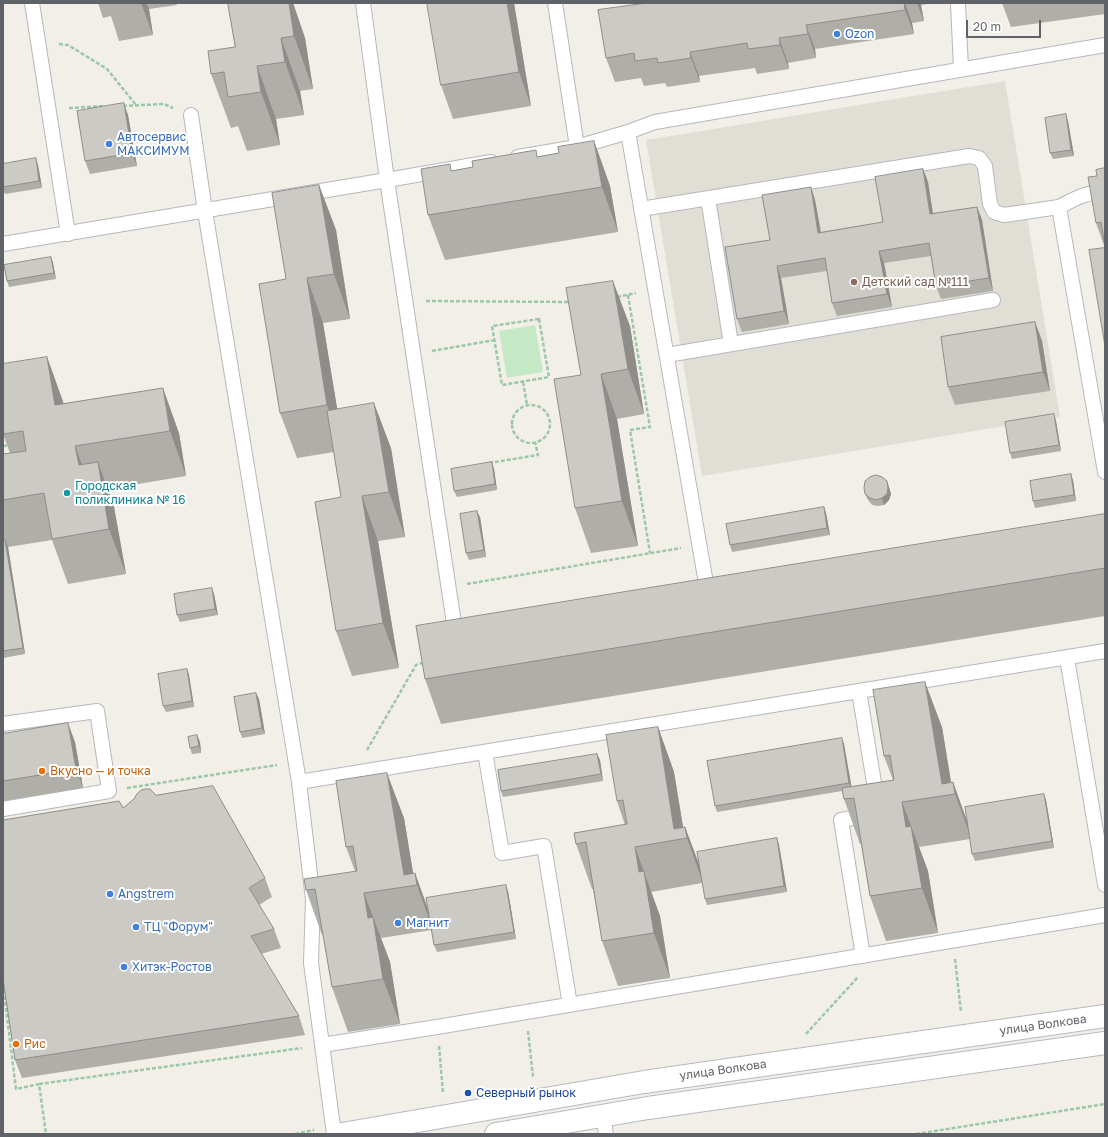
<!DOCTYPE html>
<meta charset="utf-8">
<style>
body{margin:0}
#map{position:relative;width:1108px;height:1137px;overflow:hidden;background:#f1efe8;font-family:"Golos Text",sans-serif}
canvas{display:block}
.frame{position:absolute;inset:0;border:4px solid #5f6368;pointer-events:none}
.scale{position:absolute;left:966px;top:20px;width:75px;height:18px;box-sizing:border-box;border:2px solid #5f6368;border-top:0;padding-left:5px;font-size:12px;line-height:14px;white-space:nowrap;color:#5f6368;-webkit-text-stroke:3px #fff;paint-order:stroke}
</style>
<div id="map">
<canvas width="1108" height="1137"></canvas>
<div class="frame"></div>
<div class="scale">20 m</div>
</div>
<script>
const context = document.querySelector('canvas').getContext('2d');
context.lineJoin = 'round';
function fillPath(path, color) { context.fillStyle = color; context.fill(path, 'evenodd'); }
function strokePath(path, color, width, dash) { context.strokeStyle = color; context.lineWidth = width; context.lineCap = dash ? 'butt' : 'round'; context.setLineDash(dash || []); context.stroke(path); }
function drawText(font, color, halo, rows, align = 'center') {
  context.font = font + ' "Golos Text",sans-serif'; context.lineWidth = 4; context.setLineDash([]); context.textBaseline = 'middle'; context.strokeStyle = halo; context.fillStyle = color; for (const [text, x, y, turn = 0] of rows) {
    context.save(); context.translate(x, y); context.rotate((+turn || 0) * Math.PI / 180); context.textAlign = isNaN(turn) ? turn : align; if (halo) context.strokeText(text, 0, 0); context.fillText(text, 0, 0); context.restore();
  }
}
fillPath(new Path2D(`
 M1005,81L1060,417L702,476L646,140Z`), '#e1ded6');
fillPath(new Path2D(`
 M535,325L543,372L507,378L499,331Z`), '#c5e8c5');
const service = new Path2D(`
 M32,3L68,234
 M555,3L577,147
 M958,3L961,69
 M191,115L205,211L299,782L313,899L311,963L334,1134
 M628,132L707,589L715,588
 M518,157L577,147L628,132L655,122L1105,45
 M1105,192C1088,191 1074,199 1059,207L1105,472
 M708,198L731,344
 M641,209L969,156L979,158L985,166L990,204L994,212L1004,215L1059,207
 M3,244L387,180L363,3
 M667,355L993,300
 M464,628L455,630L387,180L491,162
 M1067,658L1105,885
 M859,691L877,801
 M3,724L97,711L109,791L3,809
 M485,752L502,853L544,846L570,1005
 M299,782L1105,651
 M863,956L841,820L869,815
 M322,1045L437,1027L1105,915
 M603,1116L606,1134`);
const secondary = new Path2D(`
 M342,1134L644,1082L1105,1016
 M496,1134L648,1108L1105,1043`);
strokePath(service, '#b5b8bc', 16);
strokePath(secondary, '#b6babf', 24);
strokePath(new Path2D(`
 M59,44L68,45L107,69L136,105
 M123,106L164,104L173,108
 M69,108L104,106
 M628,295L650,427L630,430L650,553
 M617,297L636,293
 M426,301L571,302
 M539,319L549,377L502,385L492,326Z
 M432,351L495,340
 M523,382L527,405
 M512 424a19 19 0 1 1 38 0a19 19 0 1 1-38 0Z
 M3,446L10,445
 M489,463L538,455L535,442
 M467,584L681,548
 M367,750L416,665L425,662
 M127,788L277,765
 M955,959L961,1012
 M3,984L16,1089L39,1084L46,1134
 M528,1031L533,1077
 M806,1034L858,977
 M439,1046L443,1093
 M39,1084L302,1048
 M295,1134L314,1130
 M916,1134L1105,1104`), '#9cc7a9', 2.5, [4, 2]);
strokePath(service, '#fff', 14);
strokePath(secondary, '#fff', 22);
fillPath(new Path2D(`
 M98,3H176L177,5L149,9L153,35L119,41L111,16L103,18Z
 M228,3H293L305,38L313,89L300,91L304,115L276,119L280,145L247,151L238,126L231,128L211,74L235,47Z
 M514,3L531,106L453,119L441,85Z
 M647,3H934L921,5L924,21L912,23L914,34L815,49L816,58L788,63L789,69L757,74L755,68L699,76L700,82L667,87L665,83L644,86L641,78L615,82L606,58Z
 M1002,3H1105V14L1011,27Z
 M128,115L137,166L90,174L85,161Z
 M1068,121L1074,156L1053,159L1050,153Z
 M594,141L610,186L618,232L445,260L428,215L452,171L559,153Z
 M3,164L38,165L42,188L5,194L3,190Z
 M1105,168V346V248L1096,223L1097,176Z
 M923,169L928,182L933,214L977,207L982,220L993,291L941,299L936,286L931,256L884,263L892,307L837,316L832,303L827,271L781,278L789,324L742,332L737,319L770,240L811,187L815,200L821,232L883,222Z
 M319,185L336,230L350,319L323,323L337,409L391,448L405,537L378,541L399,668L352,676L336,631L341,497L334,452L297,458L280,413L286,279Z
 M51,257L53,263L56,279L9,287L7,281Z
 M1035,322L1042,341L1050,391L955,405L948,387Z
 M630,326L644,414L617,419L638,546L591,553L575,508L581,375Z
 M47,357L64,404L179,433L186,476L108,489L114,507L126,574L68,584L52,540L8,547L25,654L3,658V454L10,453L3,434Z
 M1056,421L1061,451L1012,459L1010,453Z
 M494,469L497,490L457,497L454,491Z
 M1073,480L1076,501L1035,508L1033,501Z
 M887,481L891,494L889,500L884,505L878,506L872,505L868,500L865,494Z
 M824,507L826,513L830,535L732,552L730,545Z
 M1105,514V616L441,724L425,679Z
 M480,517L486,557L469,560L466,553Z
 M214,594L218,615L180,622L177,615Z
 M187,669L189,675L194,707L166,712L163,706Z
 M256,693L259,699L265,734L242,738L240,732Z
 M658,727L674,772L683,827H685L699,865L777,838L779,845L787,892L707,905L705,899L702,883L651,892L660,916L670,978L618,986L602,941L593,889H592L576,844L625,825L617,801Z
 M942,727L951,783L953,782L967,821L1046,800L1054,848L975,861L972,854L970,839L919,847L928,871L938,933L886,941L870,896L861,844H860L844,799L842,791L717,812L715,806L844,744L851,787L893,780L884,756Z
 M3,734L75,742L83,788L3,801Z
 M197,735L200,742L201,753L192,754L190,748Z
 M597,754L600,760L603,781L503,797L501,791Z
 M156,795L265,878L272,897L259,905L274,929L281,948L261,954L299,1016L305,1035L22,1078L15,1060L123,808Z
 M404,818L413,873H415L429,912L508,891L516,939L437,952L434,945L432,930L381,938L390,962L400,1024L348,1032L332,987L323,935H322L306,890L355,871L346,847Z`), '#afaea9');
fillPath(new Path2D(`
 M141,3H146L149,9L153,35Z
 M289,3H293L305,38L313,89L294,36Z
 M507,3H514L531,106L519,72Z
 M904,3H905L912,23L914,34L905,10Z
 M917,3H920L921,5L924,21Z
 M806,25L815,49L816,58L808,34Z
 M281,38L300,91L304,115L285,62Z
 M779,38L788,63L789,69L780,45Z
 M690,52L699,76L700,82L691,58Z
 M257,66L276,119L280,145L261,92Z
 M124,103L128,115L137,166L132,153Z
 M1066,114L1068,121L1074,156L1071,150Z
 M594,141L610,186L618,232L602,187Z
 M36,158L38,165L42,188L39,181Z
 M923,169L928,182L935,227L930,214Z
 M319,185L336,230L350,319L334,274Z
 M811,187L815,200L823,245L818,233Z
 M977,207L982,220L993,291L989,278Z
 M879,251L884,263L892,307L887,294Z
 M51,257L53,263L56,279L54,273Z
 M777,266L781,278L789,324L784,311Z
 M307,278L323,323L344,450L327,405Z
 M613,281L630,326L644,414L628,369Z
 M1035,322L1042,341L1050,391L1043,372Z
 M47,357L63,402L71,450L55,405Z
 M601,374L617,419L638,546L622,501Z
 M163,388L179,433L186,476L170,431Z
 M374,403L391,448L405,537L389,492Z
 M1054,414L1056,421L1061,451L1059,445Z
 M75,446L92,491L79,465Z
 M98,462L114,507L126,574L109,529Z
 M492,462L494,469L497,490L495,484Z
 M1071,474L1073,480L1076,501L1074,495Z
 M887,481L891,494L889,500L884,505L882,498Z
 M362,496L378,541L399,668L383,623Z
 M824,507L826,513L830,535L827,528Z
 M477,511L480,517L486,557L484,550Z
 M5,540L8,547L25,654L23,648Z
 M212,588L214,594L218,615L215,609Z
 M187,669L189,675L194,707L192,701Z
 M925,682L942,727L953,794L942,784Z
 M256,693L259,699L265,734L262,728Z
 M68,723L75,742L83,788L76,769Z
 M658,727L674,772L685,839L674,829Z
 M197,735L200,742L201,753L199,746Z
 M842,738L844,744L852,789L849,783Z
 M597,754L600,760L603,781L601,774Z
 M387,773L404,818L415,885L404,875Z
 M953,782L969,827L971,838L955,794Z
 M1044,794L1046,800L1054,848L1052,841Z
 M902,802L928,871L938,933L922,888L906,827Z
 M685,827L702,872L703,883L687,838Z
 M777,838L779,845L787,892L784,886Z
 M635,847L660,916L670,978L654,933L639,872Z
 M415,873L431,918L433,930L417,885Z
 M506,885L508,891L516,939L514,932Z
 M364,893L390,962L400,1024L383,979L368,918Z`), '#8f8d8a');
const building = new Path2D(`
 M228,3H289L294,36L281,38L285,62L257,66L261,92L228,97L224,72L211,74L208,51L235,47Z
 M427,3H507L519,72L441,85Z
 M647,3H904L905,10L806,25L808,34L779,38L780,45L748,49L747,43L690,52L691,58L658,63L657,58L635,61L634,53L606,58L598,10Z
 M124,103L132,153L85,161L77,111Z
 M1066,114L1071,150L1050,153L1045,118Z
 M594,141L602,187L428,215L421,169L450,164L451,171L473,167L472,161L536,150L537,157L559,153L558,147Z
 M36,158L39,181L3,187V164Z
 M1105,168V247L1101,222L1096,223L1088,177L1097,176L1096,170Z
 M923,169L930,214L977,207L989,278L936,286L929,243L879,251L887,294L832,303L825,258L777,266L784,311L737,319L725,247L770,240L762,195L811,187L818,233L883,222L875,177Z
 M319,185L334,274L307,278L327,405L280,413L259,284L286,279L272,193Z
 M1105,248V346L1089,250Z
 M51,257L54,273L7,281L4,265Z
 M613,281L628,369L601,374L622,501L575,508L554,379L581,375L566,288Z
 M1035,322L1043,372L948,387L941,337Z
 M47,357L55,405L163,388L170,431L75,446L79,465L98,462L109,529L52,539L44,493L3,500V454L26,451L23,431L3,434V364Z
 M374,403L389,492L362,496L383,623L336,631L315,502L341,497L327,411Z
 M1054,414L1059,445L1010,453L1005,422Z
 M492,462L495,484L454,491L451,469Z
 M1071,474L1074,495L1033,501L1030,481Z
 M876,475L882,477L887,481L888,488L887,494L882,498L876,500L870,498L865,494L864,488L865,481L870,477Z
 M824,507L827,528L730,545L726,524Z
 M477,511L484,550L466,553L460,514Z
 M1105,514V568L425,679L416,626Z
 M5,540L23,648L3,651V541Z
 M212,588L215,609L177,615L174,594Z
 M187,669L192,701L163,706L158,674Z
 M925,682L942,784L953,782L955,794L902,802L906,827L911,826L922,888L870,896L854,798L844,799L842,788L894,780L890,755L884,756L873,690Z
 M256,693L262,728L240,732L234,697Z
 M68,723L76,769L3,781V734Z
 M658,727L674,829L685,827L687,838L635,847L639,872L644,871L654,933L602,941L586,842L576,844L574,833L627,824L623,800L617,801L606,735Z
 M197,735L199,746L190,748L188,737Z
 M842,738L849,783L715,806L707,761Z
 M597,754L601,774L501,791L498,770Z
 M387,773L404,875L415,873L417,885L364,893L368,918L373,917L383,979L332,987L315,889L306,890L304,879L357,871L353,846L346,847L336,781Z
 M213,786L265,878L249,888L274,929L251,936L299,1016L15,1060L3,979V820L119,801L123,808L135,798L136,795L141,790L145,789H150L156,795Z
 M1044,794L1052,841L972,854L965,807Z
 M777,838L784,886L705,899L697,852Z
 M506,885L514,932L434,945L426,898Z`);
fillPath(building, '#cccac5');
strokePath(building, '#8f8d8a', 1);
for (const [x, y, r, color] of [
 [837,34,4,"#3f7fe0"],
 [109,144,4,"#3f7fe0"],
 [854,282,4,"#8d6e63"],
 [67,493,4,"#0f9aa8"],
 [42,771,4,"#e8710a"],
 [110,894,4,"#3f7fe0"],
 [398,923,4,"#3f7fe0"],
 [136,927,4,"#3f7fe0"],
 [124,967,4,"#3f7fe0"],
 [16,1044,4,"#e8710a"],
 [468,1093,4,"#1a4fb4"]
]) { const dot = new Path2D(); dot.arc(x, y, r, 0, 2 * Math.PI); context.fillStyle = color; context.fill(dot); strokePath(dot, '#fff', 1.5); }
drawText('12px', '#366cbe', '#fff', [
 ["Ozon",845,34],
 ["Автосервис",117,137],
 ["МАКСИМУМ",117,151],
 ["Angstrem",118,894],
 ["Магнит",406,923],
 ["ТЦ \"Форум\"",144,927],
 ["Хитэк-Ростов",132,967]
], 'left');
drawText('12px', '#785e54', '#fff', [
 ["Детский сад №111",862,282]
], 'left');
drawText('12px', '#0d838f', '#fff', [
 ["Городская",75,486],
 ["поликлиника № 16",75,500]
], 'left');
drawText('12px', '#c56008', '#fff', [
 ["Вкусно — и точка",50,771],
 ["Рис",24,1044]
], 'left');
drawText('12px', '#5f6368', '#fff', [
 ["улица Волкова",1043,1025,-8],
 ["улица Волкова",723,1070,-8]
]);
drawText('12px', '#164399', '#fff', [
 ["Северный рынок",476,1093]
], 'left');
</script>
